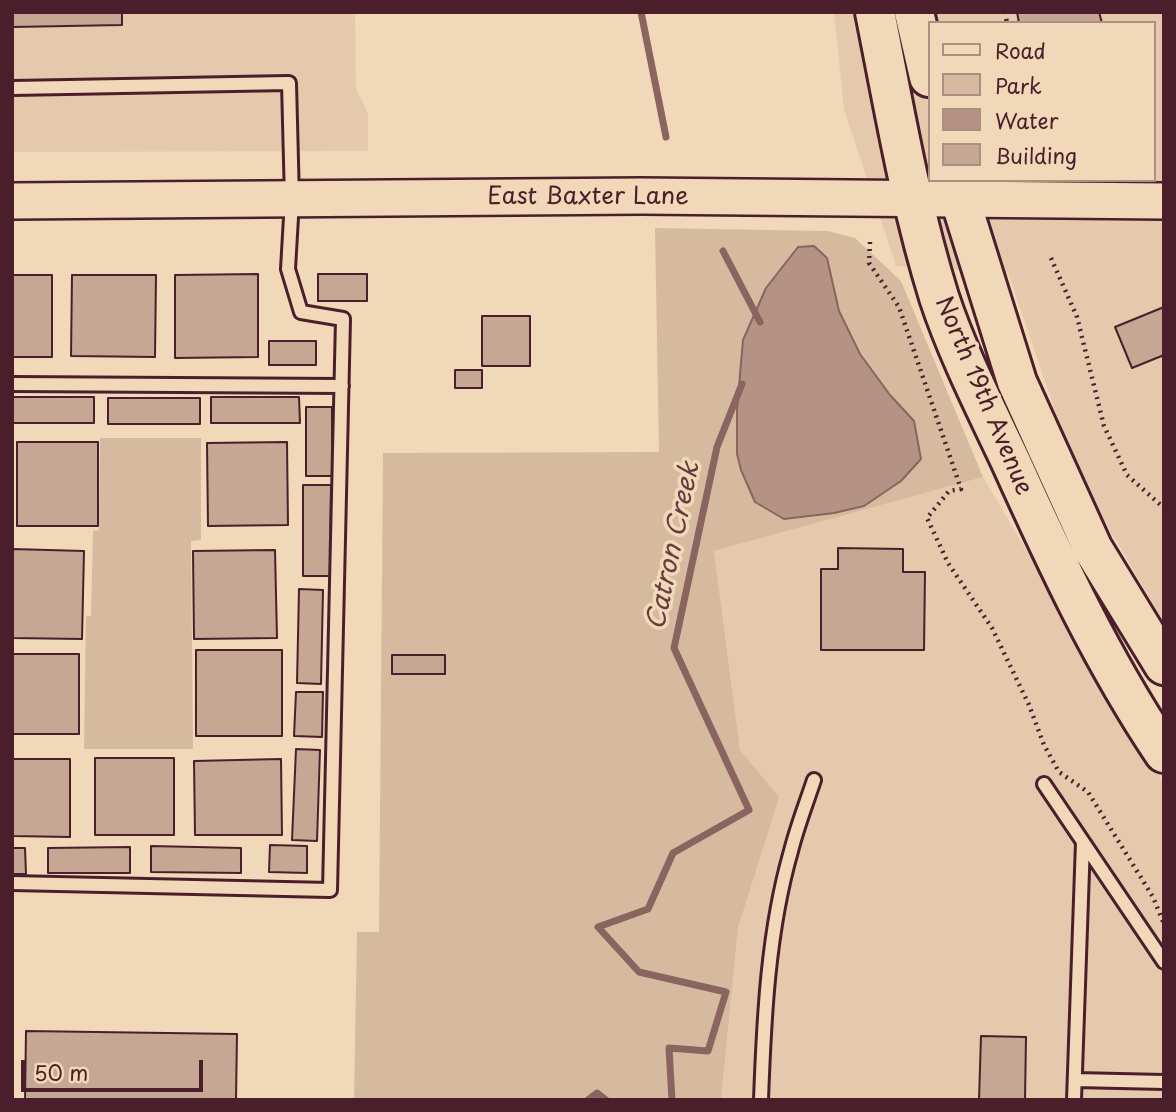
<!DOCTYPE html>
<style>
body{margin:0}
#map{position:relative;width:1176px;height:1112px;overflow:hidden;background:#f1d8b8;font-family:"Playpen Sans",sans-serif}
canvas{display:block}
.frame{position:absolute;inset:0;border:14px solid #4a1f2b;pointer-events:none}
.legend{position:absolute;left:928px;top:21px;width:228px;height:161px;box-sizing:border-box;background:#f1d8b8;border:2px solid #ae8e80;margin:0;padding:9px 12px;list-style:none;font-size:21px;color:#4a1f2b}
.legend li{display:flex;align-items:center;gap:14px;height:35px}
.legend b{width:35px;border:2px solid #ae8e80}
.scale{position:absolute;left:21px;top:1060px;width:182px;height:32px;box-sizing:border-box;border:4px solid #4a1f2b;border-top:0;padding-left:9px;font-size:21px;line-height:24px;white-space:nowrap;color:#4a1f2b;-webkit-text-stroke:5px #f1d8b8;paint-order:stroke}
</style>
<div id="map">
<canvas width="1176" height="1112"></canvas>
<div class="frame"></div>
<ul class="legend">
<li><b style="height:9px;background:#f1d8b8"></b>Road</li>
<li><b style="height:19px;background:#d6baa0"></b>Park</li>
<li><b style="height:19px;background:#b49384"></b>Water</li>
<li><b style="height:19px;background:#c5a793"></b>Building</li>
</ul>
<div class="scale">50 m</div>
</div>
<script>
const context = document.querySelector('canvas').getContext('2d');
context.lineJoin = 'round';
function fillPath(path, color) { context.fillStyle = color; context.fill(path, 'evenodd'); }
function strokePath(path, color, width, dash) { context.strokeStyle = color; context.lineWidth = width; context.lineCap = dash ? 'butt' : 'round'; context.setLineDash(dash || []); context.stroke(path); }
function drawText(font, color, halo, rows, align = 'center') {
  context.font = font + ' "Playpen Sans",sans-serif'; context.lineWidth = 7; context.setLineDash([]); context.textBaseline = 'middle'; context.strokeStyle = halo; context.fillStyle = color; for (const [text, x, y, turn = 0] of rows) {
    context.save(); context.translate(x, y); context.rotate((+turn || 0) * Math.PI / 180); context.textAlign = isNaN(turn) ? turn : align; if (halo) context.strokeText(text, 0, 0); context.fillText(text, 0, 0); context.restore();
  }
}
fillPath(new Path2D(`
 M12,12H355L356,89L368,113V151L12,152Z
 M834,12H1164V622L1077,474L1008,273L896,266L844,110ZM929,23H1153V180H929Z
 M983,477L1164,784V1100H721L738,928L778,797L740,750L714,551Z`), '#e4c9ad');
fillPath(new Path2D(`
 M655,228L828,231L855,238L901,281L983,477L714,551L740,750L779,797L738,928L721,1100H354L357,932H379L383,453L659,452Z
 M100,438H201V540L191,541L193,749H84L86,616H91L93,531L99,530Z`), '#d6baa0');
const water = new Path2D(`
 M814,246L827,258L839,311L860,354L890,395L914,421L921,459L901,481L864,506L834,513L784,519L755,502L741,470L737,454V409L743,340L766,288L798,247Z`);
fillPath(water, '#b49384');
strokePath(water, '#8a6560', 2);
strokePath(new Path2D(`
 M641,12L666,137
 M723,251L760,322
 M588,1100L597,1093L606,1100
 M672,1100L669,1048L708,1051L726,992L639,972L598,927L648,909L673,853L749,810L674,648L717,447L742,384`), '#8a6560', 7);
const building = new Path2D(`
 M12,12H122V25L12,27Z
 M1017,12H1099L1102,23H1019Z
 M258,274V357L175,358V275Z
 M318,274H367V301H318Z
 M12,275H52V357H12Z
 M72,275H156L155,357L71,356Z
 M1164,307V355L1132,368L1115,327Z
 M482,316H530V366H482Z
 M269,341H316V365H269Z
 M455,370H482V388H455Z
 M12,397H94V423H12Z
 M211,397H299L300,423H211Z
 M108,398H200V424H108Z
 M306,407H332V476H306Z
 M17,442H98V526H17Z
 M287,442L288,525L208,526L207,443Z
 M303,485H331L330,576H303Z
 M838,548L903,549V572H925L924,650H821V569H838Z
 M12,549L84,551L82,639L12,638Z
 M275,550L277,638L194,639L193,551Z
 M299,589L323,590L321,684L297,683Z
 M196,650H282V736H196Z
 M12,654H79V734H12Z
 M392,655H445V674H392Z
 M296,692H323L322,737L294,736Z
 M296,749L320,750L317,841L292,840Z
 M95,758H174V835H95Z
 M12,759H70V837L12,836Z
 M281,759L282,835H195L194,761Z
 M270,845L307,846V873L269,872Z
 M151,846L241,848V873L151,872Z
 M130,847V873H48V848Z
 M12,848H25L26,874H12Z
 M26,1031L237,1034L236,1100H25Z
 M981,1036L1026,1037L1025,1100H979Z`);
fillPath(building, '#c5a793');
strokePath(building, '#4a1f2b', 2);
const service = new Path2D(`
 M12,88L289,83L292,200L288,269L301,312L343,319L330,890L12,883
 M12,384L342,386
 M1044,784L1164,962
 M1075,1080L1164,1082
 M761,1100C764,1017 768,931 791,851C797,827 806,804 814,780
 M1074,1100L1083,842`);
const secondary = new Path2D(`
 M12,201L641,196L1164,201`);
const primary = new Path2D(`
 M875,12C894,107 910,204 939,297C957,352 986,409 1011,462C1056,562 1103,662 1164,753
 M914,12L929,77
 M954,180L1017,382L1093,549L1164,665`);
strokePath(service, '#4a1f2b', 18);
strokePath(secondary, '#4a1f2b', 40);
strokePath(primary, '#4a1f2b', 44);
strokePath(new Path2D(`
 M1005,12L1007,23
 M870,242L869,263L899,307L961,489L949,491L927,518L948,563L992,628L1029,705L1044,745L1059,772L1088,792L1153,897L1164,924
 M1051,258L1077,317L1104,426L1127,475L1164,508`), '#4a1f2b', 4.5, [2, 5]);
strokePath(service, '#f1d8b8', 12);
strokePath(secondary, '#f1d8b8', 35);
strokePath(primary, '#f1d8b8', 38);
drawText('24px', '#4a1f2b', '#f1d8b8', [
 ["East Baxter Lane",588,197],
 ["North 19th Avenue",983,396,67]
]);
drawText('italic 26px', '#643c41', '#f1d8b8', [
 ["Catron Creek",674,546,-78]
]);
</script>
